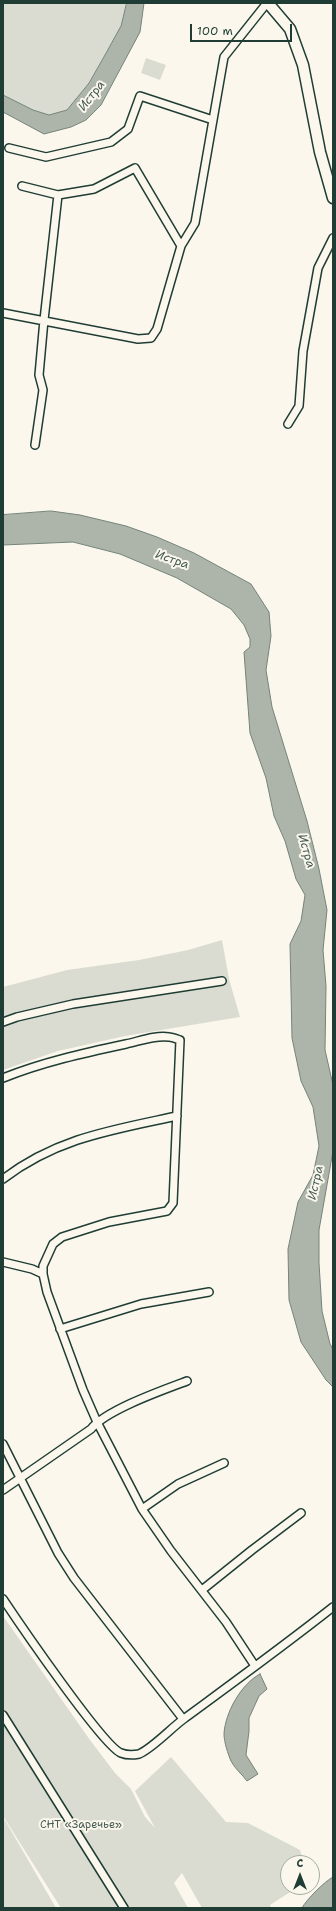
<!DOCTYPE html>
<meta charset="utf-8">
<style>
body{margin:0}
#map{position:relative;width:336px;height:1911px;overflow:hidden;background:#fbf7ec;font-family:"Shantell Sans",sans-serif}
canvas{display:block}
.frame{position:absolute;inset:0;border:4px solid #1f3d34;pointer-events:none}
.north{position:absolute;left:280px;top:1855px;width:40px;height:40px;box-sizing:border-box;background:#fbf7ec;border:1px solid #a3ada2;border-radius:50%;rotate:0deg;font-size:11px;font-weight:700;line-height:16px;text-align:center;color:#1f3d34}
.north::after{content:'';display:block;margin:auto;width:14px;height:18px;background:#1f3d34;clip-path:polygon(50% 0,100% 100%,50% 72%,0 100%)}
.scale{position:absolute;left:190px;top:24px;width:102px;height:18px;box-sizing:border-box;border:2px solid #1f3d34;border-top:0;padding-left:5px;font-size:12px;line-height:14px;white-space:nowrap;color:#1f3d34;-webkit-text-stroke:3px #fbf7ec;paint-order:stroke}
</style>
<div id="map">
<canvas width="336" height="1911"></canvas>
<div class="frame"></div>
<div class="north">С</div>
<div class="scale">100 m</div>
</div>
<script>
const context = document.querySelector('canvas').getContext('2d');
context.lineJoin = 'round';
function fillPath(path, color) { context.fillStyle = color; context.fill(path, 'evenodd'); }
function strokePath(path, color, width, dash) { context.strokeStyle = color; context.lineWidth = width; context.lineCap = dash ? 'butt' : 'round'; context.setLineDash(dash || []); context.stroke(path); }
function drawText(font, color, halo, rows, align = 'center') {
  context.font = font + ' "Shantell Sans",sans-serif'; context.lineWidth = 4; context.setLineDash([]); context.textBaseline = 'middle'; context.strokeStyle = halo; context.fillStyle = color; for (const [text, x, y, turn = 0] of rows) {
    context.save(); context.translate(x, y); context.rotate((+turn || 0) * Math.PI / 180); context.textAlign = isNaN(turn) ? turn : align; if (halo) context.strokeText(text, 0, 0); context.fillText(text, 0, 0); context.restore();
  }
}
fillPath(new Path2D(`
 M3,3H127L121,26L105,55L89,82L67,110L49,116L33,110L3,95Z
 M146,58L166,65L160,80L141,73Z
 M222,940L229,979L240,1017L125,1036L58,1051L3,1070V987L67,970L139,960L188,950Z
 M3,1616L90,1740L115,1773L131,1789L145,1817L155,1828L135,1791L171,1757L226,1822L248,1823L300,1850L304,1863H288V1887H298L270,1905L271,1908H202L182,1873L174,1883L188,1908H61L3,1816Z
 M3,1818L6,1822L56,1908H3Z`), '#dbdcd1');
const water = new Path2D(`
 M127,3H144L140,32L101,105L86,120L71,127L44,134L3,112V95L33,110L49,115L67,110L89,83L105,55L121,26Z
 M51,511L80,515L126,526L157,537L194,553L251,584L269,612L271,636L266,670L272,707L307,821L319,869L327,910L323,950L326,986L325,1050L333,1085V1151L319,1230V1263L322,1311L330,1344L333,1349V1387L326,1380L301,1342L289,1300L288,1249L298,1202L313,1175L319,1146L313,1107L301,1081L292,1038L290,944L301,921L305,895L296,879L285,841L274,816L266,778L250,733L244,652L250,647V639L244,625L231,609L177,578L120,554L73,542L3,545V515Z
 M260,1674L267,1689L259,1696L249,1718V1731L246,1755L258,1774L247,1781C242,1774 235,1769 231,1761C228,1754 224,1742 224,1734C225,1713 241,1684 260,1674Z
 M333,1877V1908H302C306,1900 325,1881 333,1877Z`);
fillPath(water, '#adb4aa');
strokePath(water, '#74847b', 1);
const street = new Path2D(`
 M9,148L46,157L111,142L128,129L140,96L213,120
 M22,186L58,195L94,189L135,168L181,246L195,223L224,57L267,3
 M3,313L138,339L151,338L157,329L181,246
 M288,424L299,406L303,351L318,268L333,238
 M35,445L43,390L39,375L44,320L58,195
 M3,1022L17,1017L73,1004L222,981
 M3,1078C43,1062 84,1053 126,1044C140,1041 155,1035 169,1037C172,1037 177,1039 180,1040L173,1203L167,1211L109,1222L62,1237L53,1244L43,1266V1274L47,1292L83,1390L97,1422L142,1509L171,1551L226,1622L255,1666
 M3,1179C57,1138 112,1130 177,1116
 M3,1262L32,1269L43,1274
 M60,1329L141,1304L209,1292
 M3,1444L58,1553L74,1578L183,1719
 M3,1490L91,1429C106,1410 163,1390 187,1381
 M142,1509L178,1484L224,1463
 M202,1590L252,1550L301,1513
 M3,1599C19,1623 103,1746 121,1753C126,1755 134,1755 139,1754C153,1748 172,1727 185,1718C234,1682 285,1645 333,1607
 M3,1715L124,1908`);
const secondary = new Path2D(`
 M268,3L290,29L303,65L320,152L333,198`);
strokePath(street, '#1f3d34', 10);
strokePath(secondary, '#1f3d34', 13);
strokePath(street, '#fbf7ec', 7);
strokePath(secondary, '#fbf7ec', 10);
drawText('11px', '#455d53', '#fbf7ec', [
 ["СНТ «Заречье»",81,1825]
]);
drawText('italic 12px', '#425b52', '#fbf7ec', [
 ["Истра",92,96,-52],
 ["Истра",172,560,19],
 ["Истра",306,851,74],
 ["Истра",316,1183,-77]
]);
</script>
